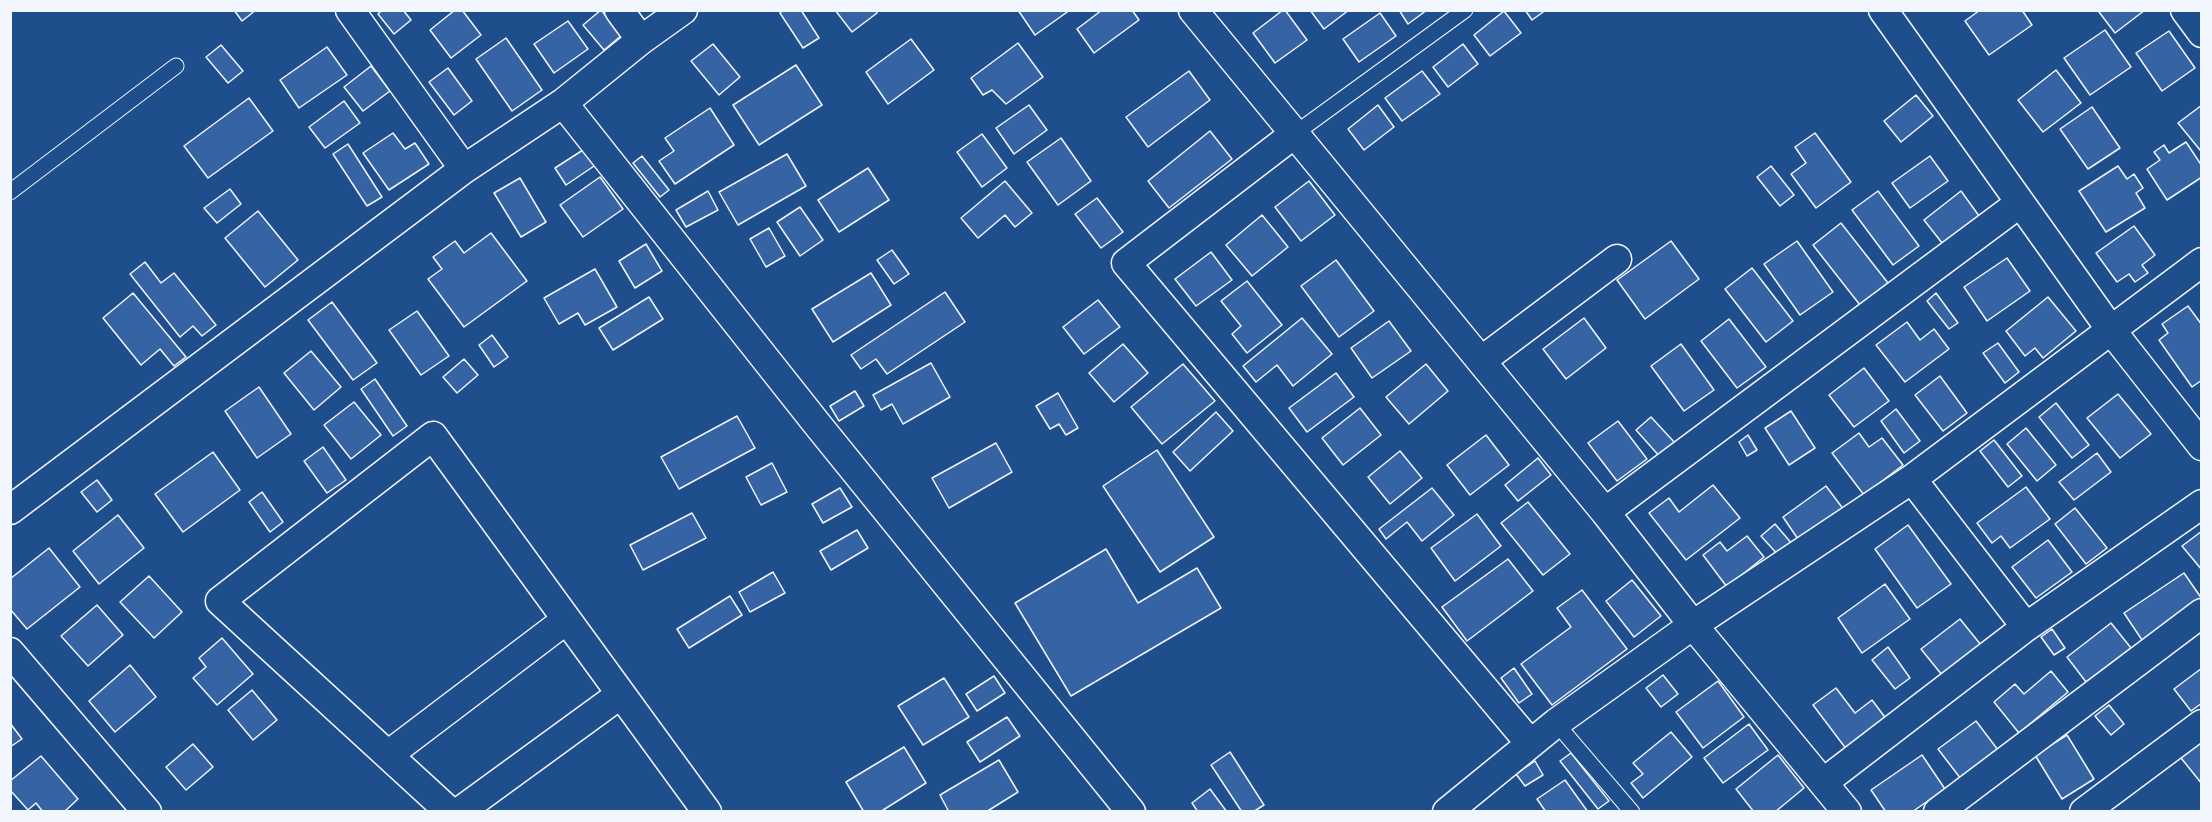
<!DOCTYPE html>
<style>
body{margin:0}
#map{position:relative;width:2212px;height:822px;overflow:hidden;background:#1f4e8c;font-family:Signika,sans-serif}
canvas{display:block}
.frame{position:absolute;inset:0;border:12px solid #f2f6ff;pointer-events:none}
</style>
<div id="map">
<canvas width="2212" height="822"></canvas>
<div class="frame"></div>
</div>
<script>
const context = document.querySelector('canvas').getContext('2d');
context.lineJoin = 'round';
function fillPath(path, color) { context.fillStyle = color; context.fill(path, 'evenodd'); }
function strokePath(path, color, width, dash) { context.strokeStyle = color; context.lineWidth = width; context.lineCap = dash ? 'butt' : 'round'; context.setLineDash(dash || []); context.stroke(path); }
const building = new Path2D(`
 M234,10H256L242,21Z
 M382,10H403L411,20L394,34L378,14Z
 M455,10H462L481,35L451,58L430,30Z
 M601,10L622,35L604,50L583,25Z
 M783,10H801L819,38L803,48L780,13Z
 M835,10H876L877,13L852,32Z
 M1018,10H1070L1035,35Z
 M1102,10H1132L1139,20L1094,53L1077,29Z
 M1283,10H1285L1307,40L1275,63L1253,33Z
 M1310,10H1349L1324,29Z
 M1399,10H1427L1408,24Z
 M1525,10H1546L1532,20Z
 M1980,10H2022L2032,25L1989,55L1965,21Z
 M2100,10H2145L2115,33L2099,12Z
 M1504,11L1521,33L1490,56L1474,35Z
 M1380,13L1396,36L1359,62L1343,39Z
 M568,21L588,49L554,73L534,44Z
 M2105,30L2131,67L2090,95L2064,58Z
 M2169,31L2195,68L2162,91L2136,53Z
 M506,38L542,90L512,111L476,59Z
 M911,39L934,70L888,104L866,72Z
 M1018,43L1043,77L1006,104L992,90L983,95L971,78Z
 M713,44L740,77L719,95L691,61Z
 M1463,44L1478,64L1448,87L1433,67Z
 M221,45L243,71L228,83L206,57Z
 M327,47L347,75L299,108L280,80Z
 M796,65L822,105L759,145L733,105Z
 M371,66L390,91L363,111L344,87Z
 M448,68L472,101L454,115L429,82Z
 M2056,70L2081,103L2043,132L2018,100Z
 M1189,71L1210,100L1148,147L1126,117Z
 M1422,71L1440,94L1402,121L1385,98Z
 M1916,95L1933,116L1901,142L1884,121Z
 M249,98L273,131L208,178L184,146Z
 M344,101L360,123L325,148L309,127Z
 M1029,105L1047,130L1014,154L996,128Z
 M1378,105L1394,127L1364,150L1348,129Z
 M2202,105V148L2200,150L2178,123Z
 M2092,107L2120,148L2088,169L2060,129Z
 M710,108L734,145L675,184L659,161L674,151L665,138Z
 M1210,131L1232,159L1169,208L1148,181Z
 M393,133L405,149L415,143L429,164L389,190L363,153Z
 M1815,133L1851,182L1816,208L1791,174L1806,163L1795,147Z
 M982,134L1007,168L982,187L957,152Z
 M1061,138L1091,181L1058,205L1027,162Z
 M2186,142L2202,166V177L2167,200L2147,169L2160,160L2154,152L2164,145L2169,153Z
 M348,144L382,197L367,206L333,154Z
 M586,148L597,164L566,185L555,168Z
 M787,154L806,186L738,225L719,192Z
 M642,156L669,190L660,197L633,163Z
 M1930,156L1948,181L1910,208L1892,183Z
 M1771,166L1794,195L1780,206L1757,177Z
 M2118,166L2127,179L2134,174L2143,188L2136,193L2145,208L2106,232L2079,191Z
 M868,168L889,200L839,232L818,200Z
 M600,177L623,209L583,237L560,205Z
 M520,178L546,222L521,237L494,193Z
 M1005,181L1032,213L1015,227L1005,215L978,238L961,218Z
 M1309,181L1335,215L1301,241L1275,207Z
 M230,189L241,204L217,223L204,208Z
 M708,191L718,210L686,227L676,210Z
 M1878,191L1919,246L1893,265L1852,210Z
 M1961,191L1982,220L1946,248L1924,220Z
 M1097,198L1123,232L1101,248L1075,214Z
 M800,207L823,240L800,256L777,222Z
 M258,211L298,260L265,287L225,238Z
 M1262,215L1288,247L1252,276L1226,245Z
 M1841,223L1888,283L1860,305L1813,245Z
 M2134,226L2155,255L2142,265L2148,273L2135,282L2129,274L2117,282L2096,253Z
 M769,228L785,256L766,267L750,239Z
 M491,233L527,281L464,327L428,279L442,269L433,257L455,241L464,253Z
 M1671,241L1699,279L1645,319L1617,280Z
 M1797,241L1833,292L1800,315L1764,264Z
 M646,244L662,271L635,288L619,261Z
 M892,250L909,274L894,284L877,260Z
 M1211,252L1232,280L1196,306L1175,279Z
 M2007,258L2030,291L1987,321L1964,287Z
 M1336,260L1374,311L1339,337L1301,286Z
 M145,262L161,283L174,273L216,325L202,336L193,326L180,337L130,274Z
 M1752,268L1793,321L1766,342L1725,289Z
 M595,269L617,307L585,325L578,313L559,324L544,298Z
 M871,273L891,305L833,342L812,309Z
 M1247,281L1282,325L1247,353L1232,334L1241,326L1221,301Z
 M945,292L965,322L887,374L876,359L861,369L851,355Z
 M133,293L186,357L174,366L160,349L141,365L103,318Z
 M1936,293L1958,323L1949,329L1927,301Z
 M649,297L663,319L613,350L599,328Z
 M2048,297L2076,331L2043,358L2035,348L2025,356L2006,331Z
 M1098,300L1120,327L1084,354L1063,327Z
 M332,302L377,363L353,380L308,320Z
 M2188,306L2202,325V380L2192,387L2159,340L2168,333L2162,324Z
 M417,311L449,356L421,375L389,330Z
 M1302,318L1332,354L1293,386L1277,365L1256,382L1243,366Z
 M1584,318L1606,348L1566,379L1543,349Z
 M1729,319L1766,367L1737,388L1701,341Z
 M1389,321L1411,351L1372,378L1351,348Z
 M1907,322L1920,340L1934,329L1949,349L1905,382L1876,345Z
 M492,335L508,357L494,367L479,345Z
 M1998,343L2019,372L2005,383L1983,353Z
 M1123,344L1148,373L1114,402L1089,373Z
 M1681,344L1714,390L1684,411L1651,366Z
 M311,351L341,387L314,410L284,373Z
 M464,359L478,375L457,393L443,377Z
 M931,363L950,397L903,424L892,404L881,410L873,395Z
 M1183,364L1215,401L1162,444L1131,407Z
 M1426,364L1448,391L1409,424L1386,397Z
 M1864,368L1889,401L1854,427L1829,395Z
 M1336,373L1354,397L1307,432L1289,408Z
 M1940,376L1967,413L1943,431L1915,395Z
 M375,379L407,426L393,436L361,389Z
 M259,387L291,434L257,458L225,411Z
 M855,391L864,406L839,421L830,406Z
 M1058,393L1078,428L1066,435L1059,424L1050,429L1036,406Z
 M2118,394L2151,434L2120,458L2087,418Z
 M354,402L381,435L351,459L324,425Z
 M2056,403L2089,445L2072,458L2039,417Z
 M1360,408L1381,435L1343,465L1322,438Z
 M1896,409L1920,441L1904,453L1881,421Z
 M1791,411L1815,448L1789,465L1765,428Z
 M1216,412L1233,431L1190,471L1173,452Z
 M737,416L755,448L679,489L661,457Z
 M1651,417L1676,444L1661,458L1636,430Z
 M1618,421L1647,459L1617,481L1588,443Z
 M2026,428L2056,465L2037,481L2007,444Z
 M1859,433L1869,447L1882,438L1903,465L1864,495L1832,453Z
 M1486,435L1509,465L1470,495L1447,465Z
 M1748,435L1757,450L1747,456L1739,442Z
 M1994,440L2022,476L2008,487L1980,451Z
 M996,443L1012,472L949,508L932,478Z
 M323,447L346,480L327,493L304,461Z
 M1157,450L1214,537L1160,572L1103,486Z
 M1400,451L1422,478L1390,504L1368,477Z
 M213,452L240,490L183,532L155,494Z
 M2097,453L2111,472L2074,500L2059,482Z
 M1538,458L1551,475L1518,501L1505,485Z
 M772,463L787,492L761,505L746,477Z
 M97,480L112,500L97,512L81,492Z
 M1713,485L1740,518L1686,560L1649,513L1669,498L1679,512Z
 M1826,486L1844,510L1800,542L1783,517Z
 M2026,487L2050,519L2010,548L2001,536L1992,543L1977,523Z
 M840,488L852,507L823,523L812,504Z
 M1432,488L1454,515L1422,541L1407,522L1386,539L1379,529Z
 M262,492L283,522L270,532L249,502Z
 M1528,502L1570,554L1543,575L1501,523Z
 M2075,508L2107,548L2086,564L2055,524Z
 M692,513L706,538L643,570L630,545Z
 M1477,514L1501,546L1455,581L1431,548Z
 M118,515L144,548L99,584L73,551Z
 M1775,524L1793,545L1779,556L1761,536Z
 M1908,525L1951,584L1917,608L1875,549Z
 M857,530L868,548L831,570L820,551Z
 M2202,531V570L2182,546Z
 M1747,536L1764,557L1727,587L1703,555L1720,542L1727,551Z
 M2048,540L2072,572L2036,598L2012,567Z
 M49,548L80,587L27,629L10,609V579Z
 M1106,549L1138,603L1197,568L1221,608L1071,696L1015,603Z
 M1508,559L1533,591L1467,641L1442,607Z
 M773,572L785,593L750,612L739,592Z
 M2184,573L2202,599L2142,640L2124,613Z
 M149,576L182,612L154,638L120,602Z
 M1632,580L1661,616L1634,637L1606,601Z
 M1885,584L1910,619L1862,653L1838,618Z
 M1582,590L1627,649L1552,705L1521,664L1571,627L1557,608Z
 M730,596L742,615L689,648L677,629Z
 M97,605L123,635L88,666L61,636Z
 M1960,619L1981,645L1942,675L1921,649Z
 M2111,623L2131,648L2086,682L2067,657Z
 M2052,629L2065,648L2054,655L2041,637Z
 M222,638L253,674L217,705L193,678L206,667L199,658Z
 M1888,647L1910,678L1895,689L1872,660Z
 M130,665L156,697L115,732L89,701Z
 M1514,668L1532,694L1519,703L1501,678Z
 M2202,668V703L2191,711L2174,689Z
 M2051,671L2068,692L2019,733L1994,702L2015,684L2024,694Z
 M1663,675L1678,694L1661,707L1646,688Z
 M994,676L1005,693L977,711L966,694Z
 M944,678L969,717L923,745L898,706Z
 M1718,681L1744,717L1703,748L1676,712Z
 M1836,688L1855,713L1872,700L1887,720L1847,750L1813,705Z
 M252,690L277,720L253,740L228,710Z
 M2109,705L2124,724L2111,735L2095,716Z
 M1007,717L1020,736L980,762L967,742Z
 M1976,721L1998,750L1961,779L1938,749Z
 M10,723L22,739L10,747Z
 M1749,724L1768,750L1723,783L1704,758Z
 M1671,732L1692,757L1643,798L1631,783L1643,774L1633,763Z
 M2067,735L2094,779L2062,799L2035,755Z
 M2202,735V784L2177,753Z
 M193,744L213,767L186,790L166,767Z
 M904,747L926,783L880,812H864L846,782Z
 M1230,752L1264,805L1253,812H1242L1211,765Z
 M1571,753L1609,801L1598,809L1560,761Z
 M1778,755L1804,788L1775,812H1754L1736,789Z
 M1922,755L1945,789L1912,812H1886L1871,790Z
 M41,756L78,799L64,812H43L36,803L28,810L10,790V781Z
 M999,760L1018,792L986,812H949L940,795Z
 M1535,761L1543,775L1525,786L1516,774Z
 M1565,780L1588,812H1546L1537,799Z
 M1210,789L1227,812H1198L1192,803Z`);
fillPath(building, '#3563a3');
strokePath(building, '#f2f6ff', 1.5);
const service = new Path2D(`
 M1293,135L1465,10
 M10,192L176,66
 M1556,723L1632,812`);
const minor = new Path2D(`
 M350,10L464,169
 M619,10L641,40
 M1193,10L1605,512L1693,625L1847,812
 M1883,10L2111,330L2202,446
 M2185,10L2202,33
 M563,103L817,424L1131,812
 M1293,135L1126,263L1529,742
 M1481,361L1617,259
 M1912,479L2026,627
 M10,510L464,169L563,103L641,40L683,10
 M1605,512L2020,203
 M10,652L147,812
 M388,755L566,620
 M1824,782L2026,627L2202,504
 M450,812L220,601L433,436L707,812
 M459,812L621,694
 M1447,812L1556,723L1693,625L1912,479L2202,262
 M1938,812L2202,613
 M2084,812L2202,724`);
strokePath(service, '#f2f6ff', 17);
strokePath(minor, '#f2f6ff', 31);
strokePath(service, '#1f4e8c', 15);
strokePath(minor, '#1f4e8c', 28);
</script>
